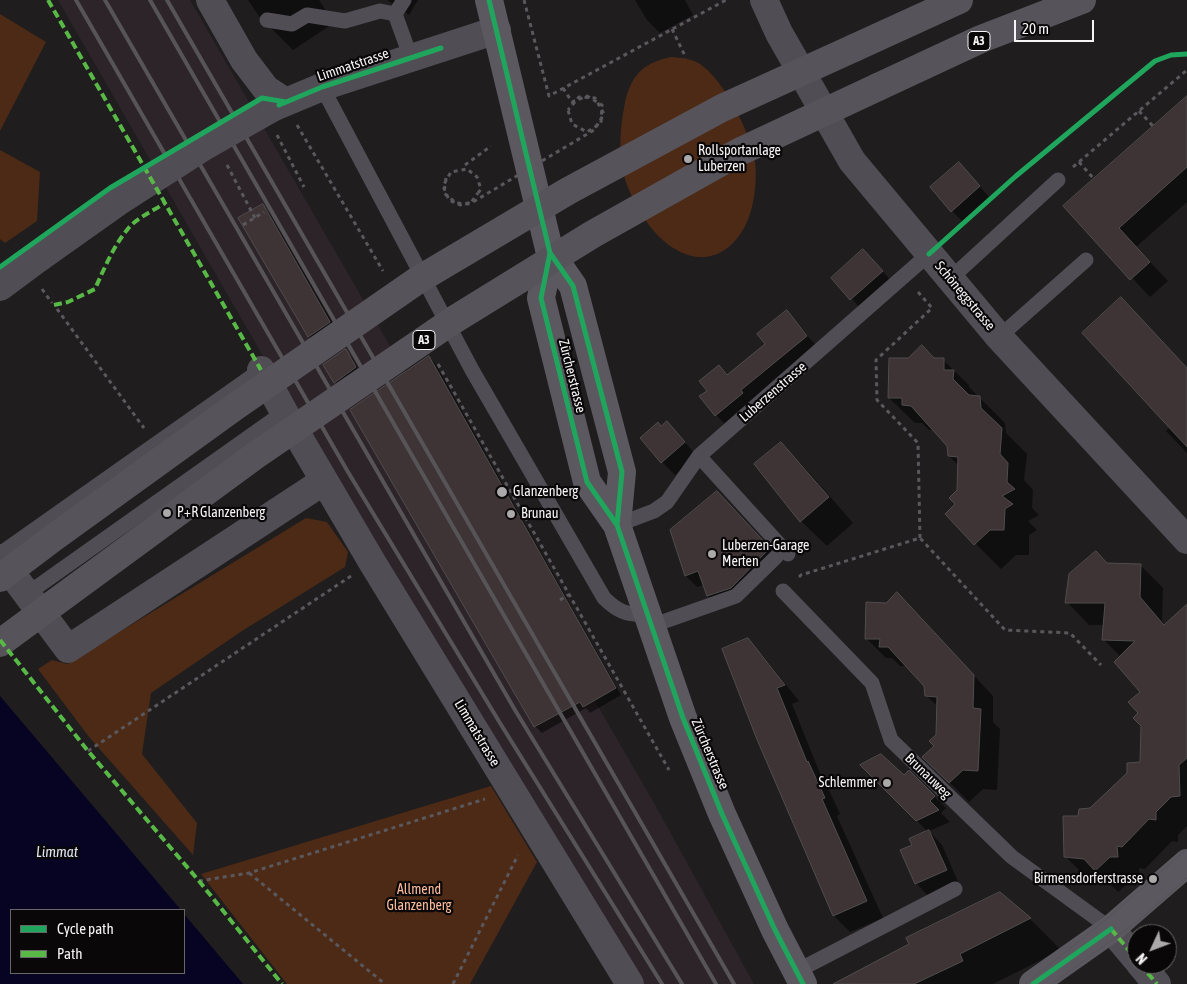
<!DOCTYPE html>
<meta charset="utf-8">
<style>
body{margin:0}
#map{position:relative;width:1187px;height:984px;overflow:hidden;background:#1f1d1e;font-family:"Asap Condensed",sans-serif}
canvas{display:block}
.legend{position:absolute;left:10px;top:909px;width:175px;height:65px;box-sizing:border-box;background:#090708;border:1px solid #686667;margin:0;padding:6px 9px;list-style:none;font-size:15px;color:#f7f4f6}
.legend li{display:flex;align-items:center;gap:10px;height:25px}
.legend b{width:25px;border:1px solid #686667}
.north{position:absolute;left:1127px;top:924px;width:50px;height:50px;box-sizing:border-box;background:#090708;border:1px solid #686667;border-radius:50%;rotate:227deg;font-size:14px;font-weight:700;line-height:20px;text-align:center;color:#f7f4f6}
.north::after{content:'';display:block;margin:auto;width:18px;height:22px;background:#aba9aa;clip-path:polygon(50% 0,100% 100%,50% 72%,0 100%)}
.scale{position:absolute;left:1014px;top:20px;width:80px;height:22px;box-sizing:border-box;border:2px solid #f7f4f6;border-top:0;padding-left:6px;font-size:15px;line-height:18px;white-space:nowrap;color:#f7f4f6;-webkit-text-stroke:4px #090708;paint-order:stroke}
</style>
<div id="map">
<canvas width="1187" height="984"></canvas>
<ul class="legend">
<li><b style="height:6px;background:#20a55d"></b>Cycle path</li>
<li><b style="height:6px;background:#58b947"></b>Path</li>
</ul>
<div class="north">N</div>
<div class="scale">20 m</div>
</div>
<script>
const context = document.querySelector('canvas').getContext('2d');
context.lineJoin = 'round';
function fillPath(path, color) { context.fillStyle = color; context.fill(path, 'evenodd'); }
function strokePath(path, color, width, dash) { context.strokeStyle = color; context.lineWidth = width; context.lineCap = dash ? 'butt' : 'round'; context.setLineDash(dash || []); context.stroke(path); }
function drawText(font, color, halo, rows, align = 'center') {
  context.font = font + ' "Asap Condensed",sans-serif'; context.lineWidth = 4.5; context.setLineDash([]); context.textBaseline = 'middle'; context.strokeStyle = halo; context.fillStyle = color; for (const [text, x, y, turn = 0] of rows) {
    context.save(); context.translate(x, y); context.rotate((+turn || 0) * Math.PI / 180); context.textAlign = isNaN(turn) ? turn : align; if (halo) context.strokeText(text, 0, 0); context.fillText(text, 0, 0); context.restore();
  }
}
fillPath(new Path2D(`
 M58,0H190L654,803L754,984H641L356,518Z`), '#2c2429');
fillPath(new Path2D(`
 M0,14L46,42L0,131Z
 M671,57C681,58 691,58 700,64C724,80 751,133 755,162C757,178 755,199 750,214C739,248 709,270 675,249C653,236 639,212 629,190C618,164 619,135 624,108C629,78 641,63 671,57Z
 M0,150L40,172L37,221L5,243L0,239Z
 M306,518L327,522L348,552L345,567L242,631L151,693L142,754L197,823L193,855L89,737L38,669L52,660L67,664Z
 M491,786L537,862L470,984H287L201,874Z`), '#4c2a16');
fillPath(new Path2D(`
 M0,696L181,910H11V973H184V914L243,984H0Z`), '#060323');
fillPath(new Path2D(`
 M248,0H319L334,23L293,50L258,15Z
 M387,0H418L409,15Z
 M635,0H685L693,15L660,33L647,20Z
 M1187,98V202L1136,247L1168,281L1150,297L1065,206Z
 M959,164L992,200L965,224L952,211Z
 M262,205L269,212L336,328L315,343L309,337L240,218Z
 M876,264L895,285L864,312L832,278Z
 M787,312L819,349L729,428L716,415L728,376L767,344Z
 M346,351L352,357L362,374L341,388L335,382Z
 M429,357L435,363L621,695L590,713L586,708L542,733L535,726L351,410Z
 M934,359L943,360L969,385V387L1005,423L1006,433L1027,454L1024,480L1033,490L1032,508L1039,515L1028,521L1037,530L1029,535V555H1016L1001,569L946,514L956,504L959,466L949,456V445L935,430H929L922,423H915L889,398Z
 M1187,368V453L1166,431L1170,427Z
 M667,422L697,456L675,475L662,462L661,427Z
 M780,443L806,469L853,523L827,546L801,521L756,465Z
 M729,504L780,560L719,607L708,596L704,585L697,587L686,576L672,531Z
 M1107,564L1141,566L1163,588L1162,621L1165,625L1187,610V826L1178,835V842L1172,841L1145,869L1139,868L1140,879H1133L1118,892L1107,881L1088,879L1065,856L1079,817L1090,810L1141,763L1143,727L1140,713L1142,692L1121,657L1104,640L1105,625H1089L1067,602Z
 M897,593L993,696V722L1000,729L997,790L983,789L969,802L943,776L937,735L938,707L927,696L925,685L907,666H900L892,658H886L866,638L886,604Z
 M747,640L763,656L799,701L792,704L821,776L824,779L840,814L837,816L883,918L850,932L834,916L757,737Z
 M862,765L904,777L909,772L946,808L941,813L950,822L929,831L942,845L959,884L929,897L916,883L914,845L928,832Z
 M1000,894L1030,919L1061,950L993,984H852Z`), '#0007');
const building = new Path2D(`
 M1187,96V167L1119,228L1150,262L1130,280L1063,206Z
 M959,162L980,186L951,212L930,187Z
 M263,204L330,322L308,337L238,218Z
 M863,249L883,271L850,300L831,278Z
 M1121,297L1187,368V447L1082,333Z
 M787,310L807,336L741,390L743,393L715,416L699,396L707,391L699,381L719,365L727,375L765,344L757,334Z
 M922,345L934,358H944V370H954L953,379L969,395L980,396L981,408L1002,428L1000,454L1008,463L1007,482L1015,489L1002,496L1013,504L1005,509L1004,530H990L974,545L945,514L955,504L949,498L957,490L958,457L948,456L947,446L911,406L902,405V398H888L889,358H908Z
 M346,349L356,367L334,383L323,365Z
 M429,356L616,688L583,707L580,702L534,727L350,410Z
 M667,421L685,442L661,463L640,438L658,422L661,426Z
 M781,442L829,497L800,522L754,464Z
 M717,491L770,548L731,588L707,596L698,571L685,576L670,530Z
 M1096,551L1107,563L1141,564L1140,597L1164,625L1187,604V758L1179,765L1180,796L1171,797L1156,812V820L1149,819L1122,847L1117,846L1118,857H1110L1095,871L1084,859L1064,857L1063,816H1078L1079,809L1090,808L1127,773V763L1140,762L1141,726L1133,718L1138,713L1128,702L1140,692L1114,662L1135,641L1102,640L1105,603H1065L1069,574Z
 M897,592L974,675L973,708L981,709L978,771L963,770L949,783L922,757L934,746L929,741L936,735L937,697L925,696L924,686L888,647H879L880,639H865L866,602L886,603Z
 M748,638L785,685L777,688L807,762L808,761L825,798L822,799L867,901L833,916L756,737L722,649Z
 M881,754L904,775L909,770L935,796L930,801L939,810L916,821L860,765Z
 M929,830L947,870L915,884L900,850L912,845L909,839Z
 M1000,892L1031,918L960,954L963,961L914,984H833L909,944L906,938Z`);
fillPath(building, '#3e3335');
strokePath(building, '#4f4d4d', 1);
strokePath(new Path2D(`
 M524,0L549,96L726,0
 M672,29L686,58
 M563,88L572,102L587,96L602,105L601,123L587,132L572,124L568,110
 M1139,111L1153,126
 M297,125L383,271
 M277,135L304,187
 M1079,162L1094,179
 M227,165L255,218
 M465,165L491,146
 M1073,167L1187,70
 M446,178L444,193L456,203L470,204L478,193
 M243,225L264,212
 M42,289L52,303
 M918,292L932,308L876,360L877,400L918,443L920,538
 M57,309L144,428
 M438,364L669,770
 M799,577L801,575L920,538L1005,630L1070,633L1101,665
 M560,600L568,595
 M88,751L351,576
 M249,873L385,984
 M199,881L249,873L485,799
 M453,984L518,855`), '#5a585c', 3, [4, 4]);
strokePath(new Path2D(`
 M395,14L404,0
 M267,20L292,24L307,15L345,21L380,11L395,14L411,58
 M322,87L472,370L604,598C617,611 628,616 646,614
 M950,279L1058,180
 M999,337L1086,260
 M699,456L788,554
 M617,525L654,511L667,502L699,456L929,254
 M0,554L261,370
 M783,591L872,683L891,740L1012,857L1111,929
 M27,594L284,412
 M651,626L736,596L776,557
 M797,971L955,889`), '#504d54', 15);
strokePath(new Path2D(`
 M210,0L244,60L266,89L286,102
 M764,0L779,33L852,161L999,337L1187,540
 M274,107L322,87L497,30
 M0,287L39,258
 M261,370L284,412L372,562L630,984
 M0,558L68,649L324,481
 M1111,929L1137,960
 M1140,964L1157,984`), '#504d54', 28);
strokePath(new Path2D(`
 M489,0L550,253L573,286L622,472L617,525
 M550,253L541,298L587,482L617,525L683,718L722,814L775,930L803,984
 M1033,984L1111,929L1187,863`), '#5c5860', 28);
strokePath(new Path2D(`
 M854,48L959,0
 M878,87L981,39L1082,0`), '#57535a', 28);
strokePath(new Path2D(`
 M1025,984L1108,918L1187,849
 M1052,984L1142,918L1187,878`), '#565456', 1);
strokePath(new Path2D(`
 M76,0L348,472L500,723L662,984
 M105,0L515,710L682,984
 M150,0L716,984
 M167,0L734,984`), '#565456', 4);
strokePath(new Path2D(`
 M478,193L481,189L477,177L467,169L451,172L443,186L449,200L460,205L473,202L594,130L604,114L595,98L579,97L568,110`), '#5a585c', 3, [4, 4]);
strokePath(new Path2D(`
 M39,258L118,202L205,146L274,107`), '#504d54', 28);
strokePath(new Path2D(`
 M0,578L53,538L236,406L418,280L568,191L722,108L854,48
 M0,643L256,455L452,321L593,234L739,152L878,87`), '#57535a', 28);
strokePath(new Path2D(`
 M48,0L261,370
 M54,305L68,302L95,289C104,269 113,247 127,230C136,218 153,211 165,203
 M0,640L88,751L199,881L282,984
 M1111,929L1137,960
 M1140,964L1157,984`), '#58b947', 4, [8, 4]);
strokePath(new Path2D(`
 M489,0L550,253L573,286L622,472L617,525
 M279,105L322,87L441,48
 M550,253L541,298L587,482L617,525L683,718L722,814L775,930L803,984
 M929,254L1016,176L1155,61L1171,55L1187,54
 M0,267L110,188L262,98L286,102
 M1033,984L1111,929`), '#20a55d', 5);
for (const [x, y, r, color] of [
 [688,159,5,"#aba9aa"],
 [502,492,6,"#aba9aa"],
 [167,513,5,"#aba9aa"],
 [511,514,5,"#aba9aa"],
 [712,554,5,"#aba9aa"],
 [887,783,5,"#aba9aa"],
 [1153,879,5,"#aba9aa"]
]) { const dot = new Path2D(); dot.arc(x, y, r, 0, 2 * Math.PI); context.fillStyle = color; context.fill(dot); strokePath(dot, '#090708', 2); }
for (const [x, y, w] of [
 [979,41,22],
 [424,340,22]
]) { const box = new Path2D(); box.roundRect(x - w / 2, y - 9.5, w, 19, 4); context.fillStyle = '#090708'; context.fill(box); strokePath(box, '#f7f4f6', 1); }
drawText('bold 12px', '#f7f4f6', null, [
 ["A3",979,41],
 ["A3",424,340]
]);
drawText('14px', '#f7f4f6', '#090708', [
 ["Limmatstrasse",353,65,-19],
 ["Schöneggstrasse",965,296,50],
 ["Zürcherstrasse",572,376,76],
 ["Luberzenstrasse",773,392,-41],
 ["Limmatstrasse",477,733,59],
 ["Zürcherstrasse",710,754,67],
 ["Brunauweg",928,776,44]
]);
drawText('14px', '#f7f4f6', '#090708', [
 ["Rollsportanlage",698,151],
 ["Luberzen",698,167],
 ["Glanzenberg",513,492],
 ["P+R Glanzenberg",177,513],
 ["Brunau",521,514],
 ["Luberzen-Garage",722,546],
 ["Merten",722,562],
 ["Schlemmer",877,783,"right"],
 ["Birmensdorferstrasse",1143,879,"right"]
], 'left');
drawText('14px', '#fcbb9a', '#090708', [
 ["Allmend",419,890],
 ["Glanzenberg",419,906]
]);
drawText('italic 15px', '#dfe4f4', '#090708', [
 ["Limmat",57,852]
]);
</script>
